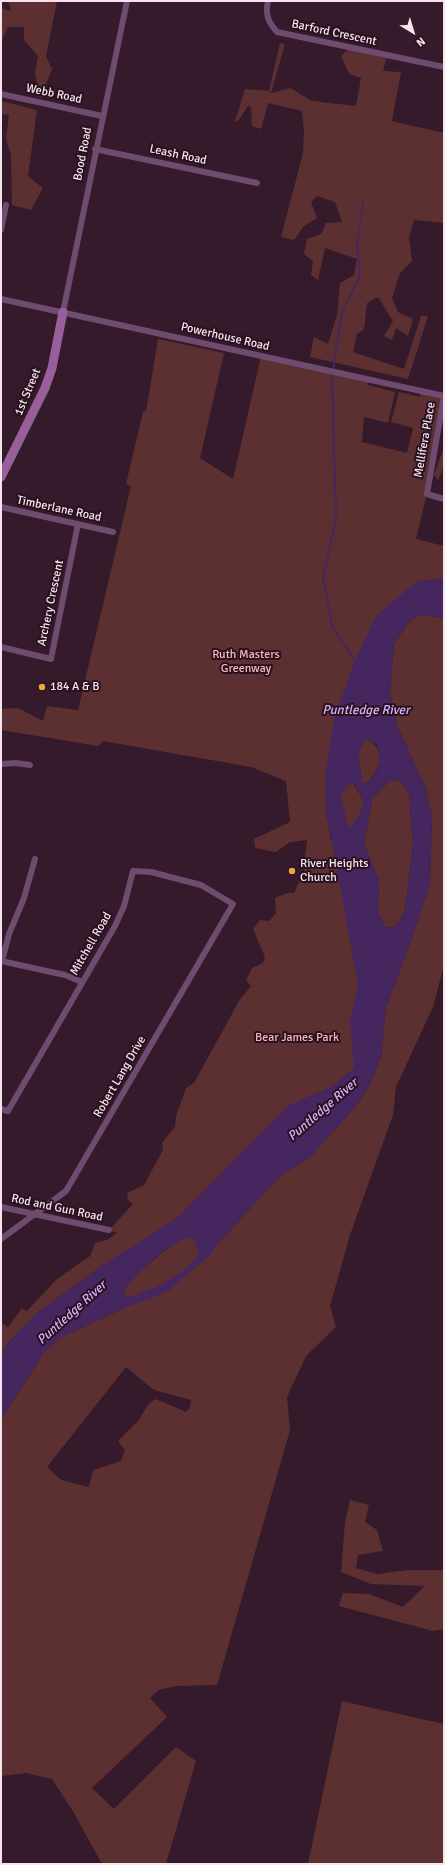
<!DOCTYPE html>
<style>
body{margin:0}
#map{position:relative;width:445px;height:1865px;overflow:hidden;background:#341a2a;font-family:Signika,sans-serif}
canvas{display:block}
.frame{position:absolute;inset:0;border:2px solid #f6e4ee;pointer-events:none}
.north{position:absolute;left:393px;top:12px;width:40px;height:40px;-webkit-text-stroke:3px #291120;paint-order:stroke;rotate:142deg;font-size:11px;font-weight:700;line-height:16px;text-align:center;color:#f6e4ee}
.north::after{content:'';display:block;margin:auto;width:14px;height:18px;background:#f6e4ee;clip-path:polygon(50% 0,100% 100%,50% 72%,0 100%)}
</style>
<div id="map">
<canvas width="445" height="1865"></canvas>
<div class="frame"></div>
<div class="north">N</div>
</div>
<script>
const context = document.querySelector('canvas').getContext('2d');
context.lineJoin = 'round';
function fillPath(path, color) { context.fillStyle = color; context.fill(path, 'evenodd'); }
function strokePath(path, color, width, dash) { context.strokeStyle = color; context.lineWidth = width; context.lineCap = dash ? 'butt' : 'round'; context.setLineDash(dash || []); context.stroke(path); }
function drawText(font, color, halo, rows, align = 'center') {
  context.font = font + ' Signika,sans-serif'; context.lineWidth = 4; context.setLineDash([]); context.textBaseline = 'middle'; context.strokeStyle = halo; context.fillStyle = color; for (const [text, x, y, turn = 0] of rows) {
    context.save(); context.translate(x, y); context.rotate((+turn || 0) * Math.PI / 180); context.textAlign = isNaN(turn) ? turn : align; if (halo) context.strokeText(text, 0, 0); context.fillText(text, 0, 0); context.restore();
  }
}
fillPath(new Path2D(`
 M8,1H57L46,56L52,69L41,97L36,96L37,82L35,74L38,56L24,40V27H8L1,42V8L11,11Z
 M280,43L285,44L271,93L290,88L312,101L356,106L361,78L349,74L341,56L348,49L386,58L383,71L401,72L392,121L444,133V223L414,220L409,237L412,261L400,273L392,298L398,312L413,319L408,336L396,328L392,340L384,336L393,321L378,297L367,303L364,329L357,334L353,352L404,369L421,316H428L408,379L310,357L314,337L328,344L337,315L340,283L354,275L357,259L325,248L318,280L311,275L313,261L304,254L307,239L321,234L326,223L342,222L335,202L317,196L311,202L317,218L304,226L294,240L281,237L303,153L304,132L302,111L268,103L261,129L252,126L251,107L248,106L238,121H235L245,89L269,91Z
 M1,101L37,110L28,176L43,188L31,210L12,205L11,155L6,139L9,115L1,114Z
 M158,339L224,353L200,458L233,479L261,356L368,380V385L395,392L388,423L364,417L362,442L407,453L413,428L391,422L399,392L420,397L421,391L444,396L427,494L416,539L444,546V578L416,582L326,775V809L331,840L338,844L367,973L361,1059L352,1078L148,1241L103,1265L37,1313L10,1341L1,1353V1322L8,1327L22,1308L27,1311L57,1279L90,1256L95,1243L107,1240L117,1233L109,1230L133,1204L128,1200L127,1193L144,1185L163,1150L162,1143L175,1127L176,1116L186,1088L194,1083L239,1001L251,986L246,980L252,968L263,963L265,957L253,929L260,920L269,921L276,913L275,898L287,893H294L308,862L305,856L307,840L290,842L276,852L255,848L254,839L290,822L286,781L251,767L103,741L98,746L1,730V709L18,708L43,721L47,706L78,710L131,486L126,484L143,412L146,411Z
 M444,447V466L438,480L434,475Z
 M419,615L444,618V965L433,1007L396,1087L393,1115L350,1235L330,1306L336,1327L306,1356L287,1397L290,1430L217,1685L176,1686L159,1690L150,1698L167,1717L92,1788L114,1809L176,1747L196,1761L166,1864H102L74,1813L52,1779L26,1773L1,1776V1420L44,1352L59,1338L125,1308L127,1298L123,1292L135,1275L173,1244L187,1237L223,1238L279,1177L310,1157L355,1107L370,1084L381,1056L386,1007L413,935L430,883L432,817L426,789L397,725L390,693L394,644L407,624ZM126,1367L154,1390L191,1400L190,1408L186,1412L156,1399L149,1403L139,1420L118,1441L125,1450L121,1461L93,1470L89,1487L61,1480L47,1467Z
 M369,739C387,754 380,770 366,784L362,781L358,753L364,741Z
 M400,780L409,793L413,845L405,910L398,924L391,928L384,926L378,912L379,880L364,845L372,799L389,781Z
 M353,783L364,801L360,814L349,830L340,796L348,785Z
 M350,1500L369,1505L365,1522L377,1530L383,1551L358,1555L356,1568L377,1574L408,1570H444V1629L433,1631L339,1606L343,1593L369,1594L403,1607L425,1586L371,1584L341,1572L345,1522Z
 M342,1701L444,1724V1864H308Z`), '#5c3030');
fillPath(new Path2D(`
 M440,578H444V618L419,615L407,624L394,644L390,693L397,725L426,789L432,817L430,883L413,935L386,1007L381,1056L370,1084L355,1107L310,1157L279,1177L223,1238L209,1256L167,1292L125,1308L59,1338L44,1352L1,1420V1354L10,1341L37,1313L103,1265L177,1218L289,1105L333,1086L354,1068L350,1020L358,985L326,809L325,775L334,718L355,661L376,616L416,582ZM369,739L377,745C381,765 381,770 366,784L362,781L358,753L364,741ZM400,780L409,793L413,845L405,910L398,924L391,928L384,926L378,912L379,880L364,845L372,799L389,781ZM354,783L364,801L360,814L349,829L340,796L348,785ZM187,1237L194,1239L199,1254C182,1277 154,1289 127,1298L123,1292C139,1270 162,1249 187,1237Z`), '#45265f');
strokePath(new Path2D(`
 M355,661L333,628L323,579L336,518L332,376L342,313L360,275L357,245L363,203`), '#45265f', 2);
strokePath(new Path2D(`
 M268,1C265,14 268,22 277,32L444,67
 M1,94L102,116
 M95,149L257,183
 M1,230L6,205
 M1,299L444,396
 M63,312L127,1
 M444,396L427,494L444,499
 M1,507L113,532
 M1,647L51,659L78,524
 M1,764L16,763L30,765
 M1,961L65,975L82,982
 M2,961L9,934L24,898L35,859
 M1,1109L8,1111L115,926L124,906L133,871L151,872L201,885L233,904L66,1191L1,1239
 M1,1207L109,1230`), '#6f4b70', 6);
strokePath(new Path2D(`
 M1,477L45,388L52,368L63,312`), '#98609b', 9);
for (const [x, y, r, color] of [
 [42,687,4,"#eda83b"],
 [292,871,4,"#eda83b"]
]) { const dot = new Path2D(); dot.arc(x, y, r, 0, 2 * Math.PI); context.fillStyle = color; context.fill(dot); strokePath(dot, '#291120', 1.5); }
drawText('12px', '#f6e4ee', '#291120', [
 ["Barford Crescent",334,33,12],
 ["Webb Road",54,94,12],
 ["Bood Road",83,154,-79],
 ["Leash Road",178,155,12],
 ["Powerhouse Road",225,337,13],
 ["1st Street",28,392,-67],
 ["Mellifera Place",425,440,-80],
 ["Timberlane Road",59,509,12],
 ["Archery Crescent",51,603,-78],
 ["Mitchell Road",91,944,-60],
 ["Robert Lang Drive",120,1077,-60],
 ["Rod and Gun Road",57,1208,12]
]);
drawText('12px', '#fbb8b7', '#291120', [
 ["Ruth Masters",246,655],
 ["Greenway",246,669],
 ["Bear James Park",297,1038]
]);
drawText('12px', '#f6e4ee', '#291120', [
 ["184 A & B",50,687],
 ["River Heights",300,864],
 ["Church",300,878]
], 'left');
drawText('italic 13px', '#d5b1f8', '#291120', [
 ["Puntledge River",366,711],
 ["Puntledge River",323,1110,-41],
 ["Puntledge River",72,1313,-42]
]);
</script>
